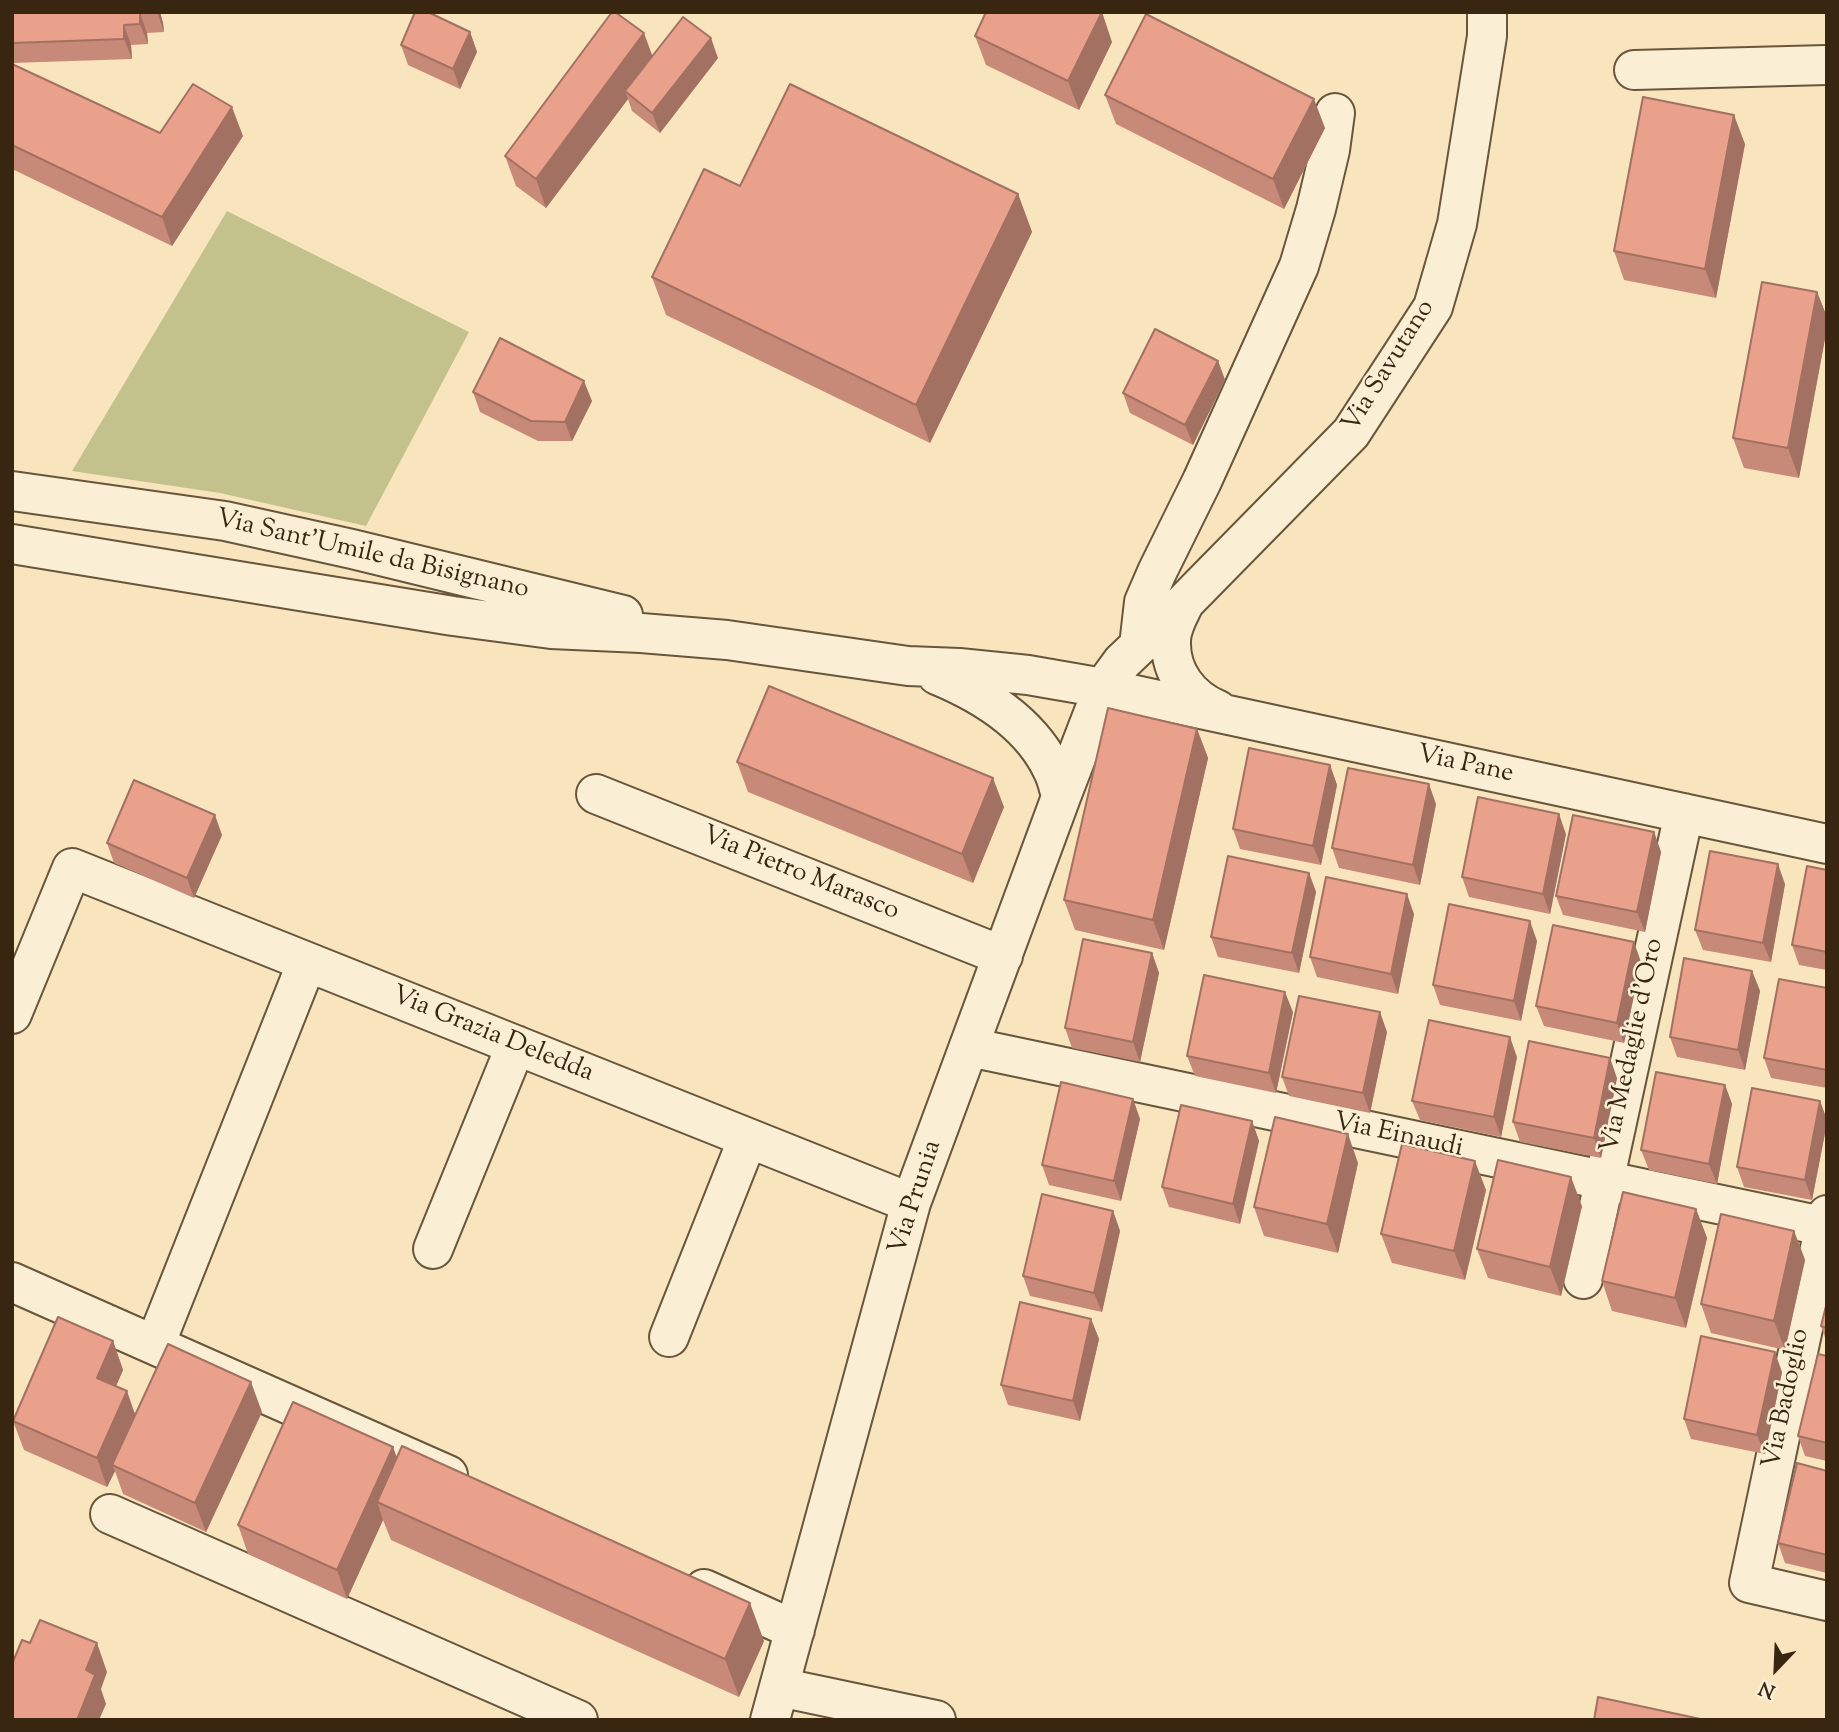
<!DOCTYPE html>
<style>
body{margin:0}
#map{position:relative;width:1839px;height:1732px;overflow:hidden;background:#f8e5be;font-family:"Sorts Mill Goudy",serif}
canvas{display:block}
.frame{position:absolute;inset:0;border:14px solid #382611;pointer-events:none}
.north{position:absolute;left:1741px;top:1634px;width:70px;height:70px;-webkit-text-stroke:5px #faeed5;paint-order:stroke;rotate:203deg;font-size:19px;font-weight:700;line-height:28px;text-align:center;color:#382611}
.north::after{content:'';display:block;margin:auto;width:24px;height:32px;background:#382611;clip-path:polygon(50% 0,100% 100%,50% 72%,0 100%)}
</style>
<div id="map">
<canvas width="1839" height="1732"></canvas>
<div class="frame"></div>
<div class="north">N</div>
</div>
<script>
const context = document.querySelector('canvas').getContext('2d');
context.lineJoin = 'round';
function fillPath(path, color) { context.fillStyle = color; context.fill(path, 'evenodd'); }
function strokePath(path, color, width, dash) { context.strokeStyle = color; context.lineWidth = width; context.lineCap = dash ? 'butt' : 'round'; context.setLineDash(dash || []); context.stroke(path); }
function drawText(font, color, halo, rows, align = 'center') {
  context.font = font + ' "Sorts Mill Goudy",serif'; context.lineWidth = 5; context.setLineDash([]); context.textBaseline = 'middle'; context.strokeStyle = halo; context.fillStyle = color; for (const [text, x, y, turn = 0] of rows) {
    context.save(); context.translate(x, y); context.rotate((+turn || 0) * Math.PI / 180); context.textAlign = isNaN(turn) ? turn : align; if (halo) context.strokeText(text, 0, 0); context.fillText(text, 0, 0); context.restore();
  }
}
fillPath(new Path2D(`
 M227,211L469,332L366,526L220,493L72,471Z`), '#c4c28c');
const minor = new Path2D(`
 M1634,70L1827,65
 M12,491L225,521L352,549L623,615
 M12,544L453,616L551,629L641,633L727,640L908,666L959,668L1028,675L1103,688L1233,716L1827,844
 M1184,604C1178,616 1171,628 1171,641C1170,672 1189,698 1218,710
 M1139,646L1144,602L1157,572L1202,481L1299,266L1316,209L1330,150L1335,113
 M937,675C983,694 1031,723 1053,771C1057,779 1059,788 1061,797
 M596,794L1003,956
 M12,1014L72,868L911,1203
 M969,1047L1827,1227
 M1827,1215L1749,1583L1827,1601
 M433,1249L516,1045
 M1583,1279L1684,813
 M12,1282L448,1475
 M669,1337L748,1138
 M155,1345L307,962
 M110,1514L578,1720
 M704,1589L795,1630
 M779,1687L936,1720
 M770,1720L911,1203L1061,797L1103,688L1122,662L1184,603L1351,433L1433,307L1457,224L1487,36V12`);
strokePath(minor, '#68563c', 42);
strokePath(minor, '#faeed5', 38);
fillPath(new Path2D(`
 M12,12H160L163,23L164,32L147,33L148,44L131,45L132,59L12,63Z
 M1342,12H1403V13Z
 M470,32L477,52L460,89L408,65L401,45Z
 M975,36L1112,42L1079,110L986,65Z
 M652,56L718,58L660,133L632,111L628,99L546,208L516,186L505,156Z
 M12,64L160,133L243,136L172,246L12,169Z
 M1105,95L1325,128L1284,209L1116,124Z
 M1745,144L1716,298L1624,280L1614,251Z
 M1018,194L1032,232L930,443L666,315L652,277Z
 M1817,292L1827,317V328L1799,478L1744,468L1733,438Z
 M1218,361L1225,380L1193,445L1130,413L1123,393Z
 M473,392L592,401L572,441H538L480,412Z
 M1197,729L1208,758L1164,950L1075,930L1064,900Z
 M737,762L1004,807L973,883L748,792Z
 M1330,765L1337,785L1321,865L1240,849L1233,829Z
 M1436,804L1420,885L1339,868L1332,848Z
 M1654,832L1661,852L1645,932L1563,915L1556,896Z
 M1566,834L1550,914L1469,897L1462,877Z
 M222,835L194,898L114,863L107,843Z
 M1827,870V970L1799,965L1792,945Z
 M1309,873L1316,892L1299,973L1218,957L1211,937Z
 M1785,884L1771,962L1703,950L1695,930Z
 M1414,914L1398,994L1317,977L1310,957Z
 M1537,941L1521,1021L1440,1005L1433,985Z
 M1152,953L1159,973L1140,1062L1072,1048L1065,1028Z
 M1641,962L1624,1043L1544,1026L1536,1006Z
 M1752,971L1760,991L1745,1070L1677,1057L1670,1037Z
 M1827,988V1088L1771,1078L1764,1058Z
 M1293,1012L1276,1093L1195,1076L1187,1056Z
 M1387,1032L1370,1113L1289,1096L1282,1077Z
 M1517,1057L1501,1137L1420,1120L1412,1101Z
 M1617,1078L1601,1158L1520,1142L1513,1122Z
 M1725,1085L1732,1104L1717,1184L1649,1170L1641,1150Z
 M1133,1099L1140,1119L1121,1201L1049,1185L1042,1165Z
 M1820,1101L1827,1120V1123L1812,1200L1744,1187L1737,1167Z
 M1252,1121L1259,1141L1240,1224L1169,1207L1162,1187Z
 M1358,1163L1338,1253L1264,1236L1254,1207Z
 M1486,1190L1465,1280L1392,1263L1381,1234Z
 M1582,1206L1561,1296L1488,1278L1477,1249Z
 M1696,1209L1707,1238L1686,1328L1612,1311L1602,1281Z
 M1113,1211L1120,1231L1102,1312L1030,1296L1023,1276Z
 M1794,1231L1805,1260L1785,1350L1711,1333L1701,1304Z
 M1827,1302V1343L1821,1326Z
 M1091,1319L1099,1339L1080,1421L1008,1405L1001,1385Z
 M113,1341L123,1370L116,1386L136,1415L262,1412L206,1532L123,1494L115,1471L107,1487L24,1450L13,1421Z
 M1827,1356V1461L1805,1456L1798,1436Z
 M1782,1372L1765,1454L1691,1439L1684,1419Z
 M393,1447L397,1458L764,1641L739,1697L391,1540L383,1520L347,1599L248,1554L238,1525Z
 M1827,1471V1573L1785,1563L1778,1543Z`), '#c88a78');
fillPath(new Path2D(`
 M157,12H160L163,23L164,32Z
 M1102,12L1112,42L1079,110L1068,81Z
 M140,13L147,33L148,44L140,24Z
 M124,25L131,45L132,59L124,39Z
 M470,32L477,52L460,89L453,69Z
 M644,33L655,63L625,91L628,99L546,208L536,179Z
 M711,38L718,58L660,133L652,113Z
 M1314,99L1325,128L1284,209L1273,179Z
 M232,107L243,136L172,246L162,217Z
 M1734,115L1745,144L1716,298L1705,269Z
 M1018,194L1032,232L930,443L916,405Z
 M1817,292L1827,317V328L1799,478L1788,448Z
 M1218,361L1225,380L1193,445L1185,425Z
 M584,381L592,401L572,441L565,422Z
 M1197,729L1208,758L1164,950L1153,920Z
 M1330,765L1337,785L1321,865L1313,846Z
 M993,778L1004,807L973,883L962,854Z
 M1429,784L1436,804L1420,885L1413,865Z
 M1559,814L1566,834L1550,914L1543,894Z
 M215,815L222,835L194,898L187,878Z
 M1654,832L1661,852L1645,932L1637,912Z
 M1778,864L1785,884L1771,962L1763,943Z
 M1309,873L1316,892L1299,973L1292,953Z
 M1407,894L1414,914L1398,994L1391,974Z
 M1530,921L1537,941L1521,1021L1514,1001Z
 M1634,942L1641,962L1624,1043L1617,1023Z
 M1152,953L1159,973L1140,1062L1133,1042Z
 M1752,971L1760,991L1745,1070L1738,1050Z
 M1285,992L1293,1012L1276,1093L1269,1073Z
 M1380,1012L1387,1032L1370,1113L1363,1093Z
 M1510,1037L1517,1057L1501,1137L1494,1117Z
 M1610,1058L1617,1078L1601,1158L1594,1138Z
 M1725,1085L1732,1104L1717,1184L1709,1164Z
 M1133,1099L1140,1119L1121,1201L1114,1181Z
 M1820,1101L1827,1120V1123L1812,1200L1805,1180Z
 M1252,1121L1259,1141L1240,1224L1233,1204Z
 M1348,1134L1358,1163L1338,1253L1327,1224Z
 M1475,1161L1486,1190L1465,1280L1454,1251Z
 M1571,1177L1582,1206L1561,1296L1550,1267Z
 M1696,1209L1707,1238L1686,1328L1675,1298Z
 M1113,1211L1120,1231L1102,1312L1094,1293Z
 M1794,1231L1805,1260L1785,1350L1774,1321Z
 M1091,1319L1099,1339L1080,1421L1073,1401Z
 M113,1341L123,1370L107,1407L97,1378Z
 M1775,1352L1782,1372L1765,1454L1757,1435Z
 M251,1382L262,1412L206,1532L195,1503Z
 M127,1391L137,1420L112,1465L115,1471L107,1487L97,1458Z
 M393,1447L403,1476L377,1502L383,1520L347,1599L337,1570Z
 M750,1603L764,1641L739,1697L725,1659Z
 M97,1643L107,1672L101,1689L106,1704L99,1720H77L86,1670Z`), '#a37161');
const building = new Path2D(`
 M12,12H153L140,13V24L124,25V39L12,43Z
 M415,12H428L470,32L453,69L401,45Z
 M612,12H615L644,33L536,179L505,156Z
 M986,12H1102L1068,81L975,36Z
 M1146,14L1314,99L1273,179L1105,95Z
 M683,17L711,38L652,113L625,91Z
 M12,64L160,133L193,84L232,107L162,217L12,145Z
 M790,84L1018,194L916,405L652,277L704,169L740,186Z
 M1643,97L1734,115L1705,269L1614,251Z
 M1762,282L1817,292L1788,448L1733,438Z
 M1155,329L1218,361L1185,425L1123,393Z
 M500,338L584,381L565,422L531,421L473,392Z
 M769,686L993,778L962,854L737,762Z
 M1108,708L1197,729L1153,920L1064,900Z
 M1249,748L1330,765L1313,846L1233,829Z
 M1348,768L1429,784L1413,865L1332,848Z
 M134,780L215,815L187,878L107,843Z
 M1478,797L1559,814L1543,894L1462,877Z
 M1573,815L1654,832L1637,912L1556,896Z
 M1710,851L1778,864L1763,943L1695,930Z
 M1228,856L1309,873L1292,953L1211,937Z
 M1807,866L1827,870V952L1792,945Z
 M1326,877L1407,894L1391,974L1310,957Z
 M1449,904L1530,921L1514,1001L1433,985Z
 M1553,925L1634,942L1617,1023L1536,1006Z
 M1083,939L1152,953L1133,1042L1065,1028Z
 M1684,958L1752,971L1738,1050L1670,1037Z
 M1204,975L1285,992L1269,1073L1187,1056Z
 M1779,979L1827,988V1070L1764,1058Z
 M1299,996L1380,1012L1363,1093L1282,1077Z
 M1429,1020L1510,1037L1494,1117L1412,1101Z
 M1529,1041L1610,1058L1594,1138L1513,1122Z
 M1656,1072L1725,1085L1709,1164L1641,1150Z
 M1061,1082L1133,1099L1114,1181L1042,1165Z
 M1752,1088L1820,1101L1805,1180L1737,1167Z
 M1181,1105L1252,1121L1233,1204L1162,1187Z
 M1275,1117L1348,1134L1327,1224L1254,1207Z
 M1402,1144L1475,1161L1454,1251L1381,1234Z
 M1498,1160L1571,1177L1550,1267L1477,1249Z
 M1623,1192L1696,1209L1675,1298L1602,1281Z
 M1042,1194L1113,1211L1094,1293L1023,1276Z
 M1721,1214L1794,1231L1774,1321L1701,1304Z
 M1020,1302L1091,1319L1073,1401L1001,1385Z
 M1827,1302V1328L1821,1326Z
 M58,1317L113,1341L97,1378L127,1391L97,1458L13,1421Z
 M1701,1336L1775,1352L1757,1435L1684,1419Z
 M168,1344L251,1382L195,1503L112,1465Z
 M1818,1354L1827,1356V1443L1798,1436Z
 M293,1402L393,1447L337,1570L238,1525Z
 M402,1446L750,1603L725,1659L377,1502Z
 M1797,1463L1827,1471V1555L1778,1543Z
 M40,1620L97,1643L86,1670L95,1675L77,1720H12V1664L22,1640L30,1643Z
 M1598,1697L1705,1720H1594Z`);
fillPath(building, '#e9a18b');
strokePath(building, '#a37161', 2);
drawText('26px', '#382611', '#faeed5', [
 ["Via Savutano",1390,367,-58],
 ["Via Sant'Umile da Bisignano",372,556,13],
 ["Via Pane",1465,766,12],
 ["Via Pietro Marasco",800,875,22],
 ["Via Grazia Deledda",492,1036,22],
 ["Via Medaglie d'Oro",1634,1046,-78],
 ["Via Einaudi",1398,1137,12],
 ["Via Prunia",917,1198,-72],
 ["Via Badoglio",1788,1399,-78]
]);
</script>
